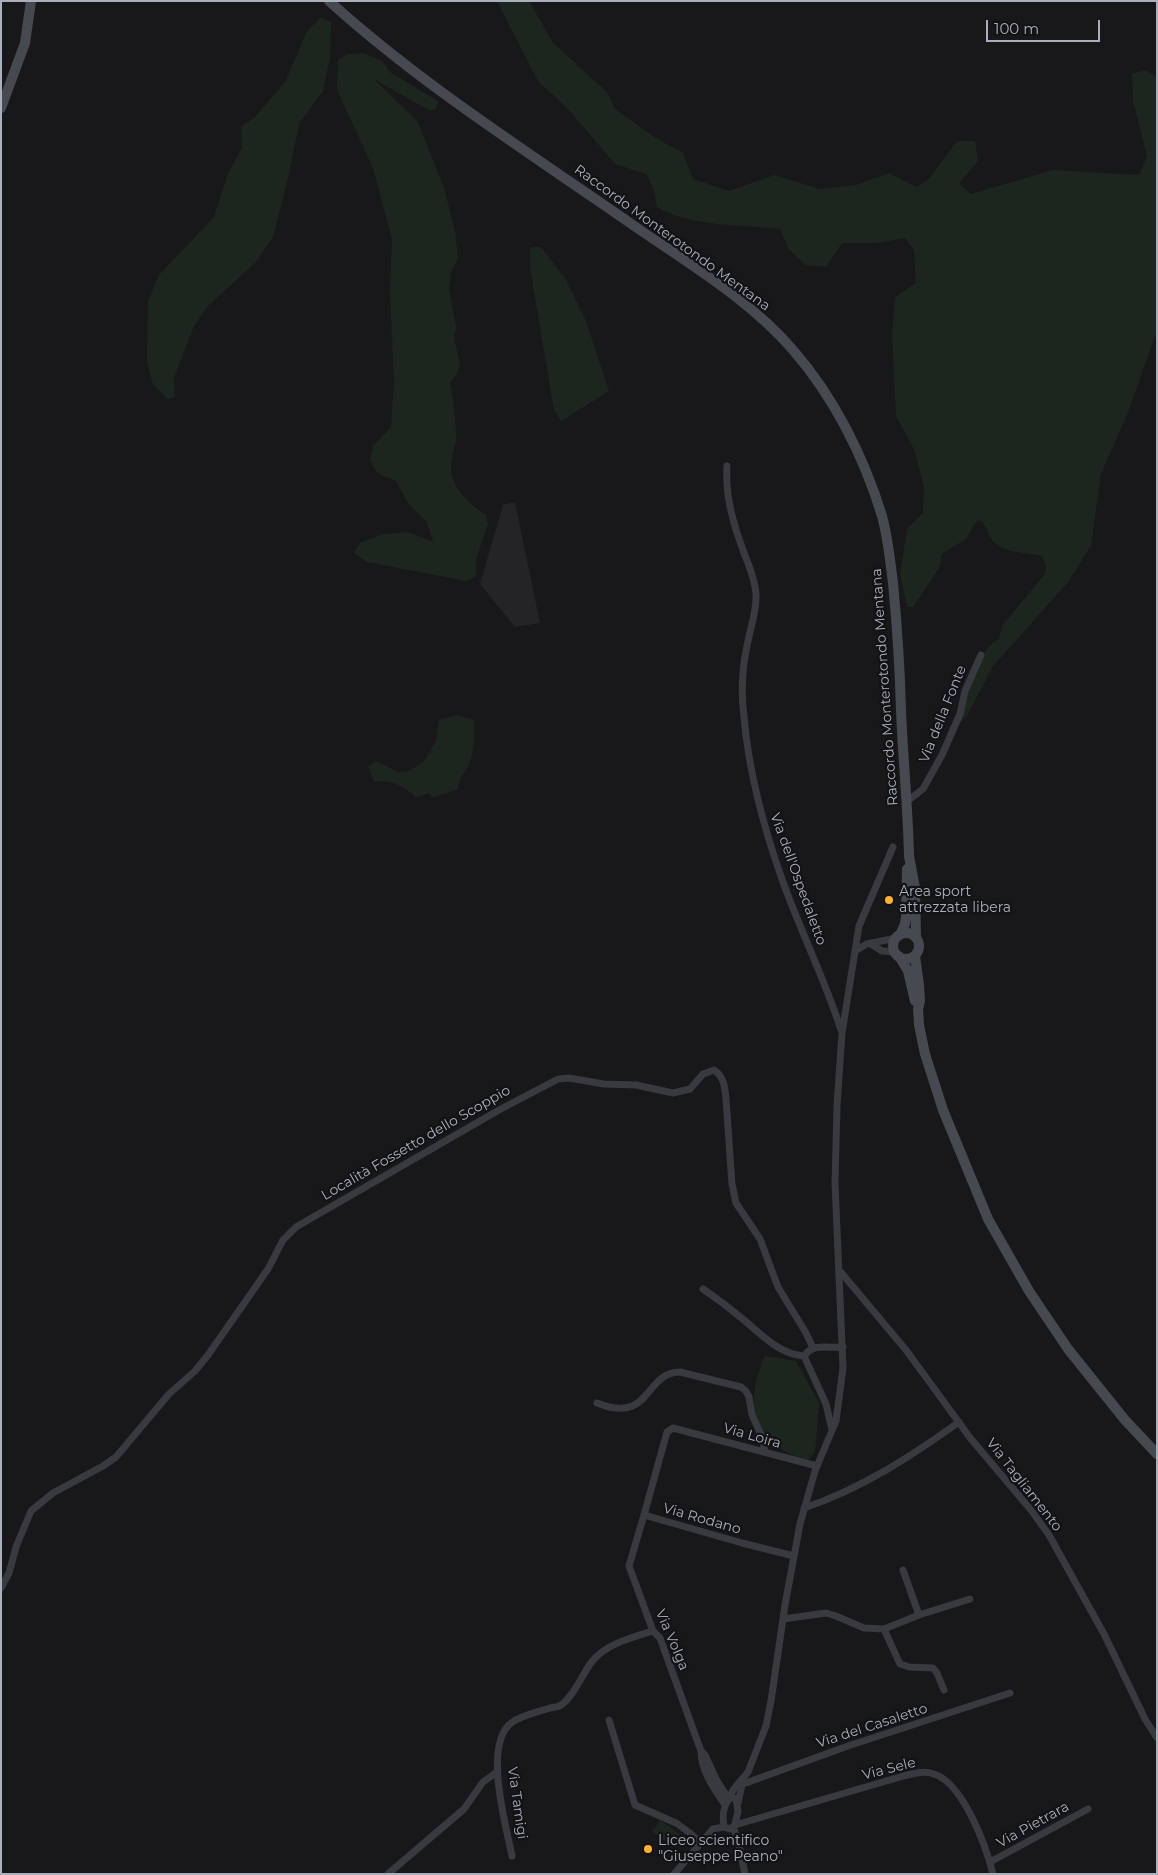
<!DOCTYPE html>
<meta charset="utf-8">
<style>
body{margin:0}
#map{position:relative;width:1158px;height:1875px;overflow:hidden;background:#18181a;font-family:Montserrat,sans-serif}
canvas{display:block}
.frame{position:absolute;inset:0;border:2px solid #a9afbb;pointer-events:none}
.scale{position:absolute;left:986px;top:20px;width:114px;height:22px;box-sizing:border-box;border:2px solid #a9afbb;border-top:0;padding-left:6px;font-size:15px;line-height:18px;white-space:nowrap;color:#a9afbb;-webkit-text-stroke:4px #131315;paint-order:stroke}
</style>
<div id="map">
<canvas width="1158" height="1875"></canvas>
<div class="frame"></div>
<div class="scale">100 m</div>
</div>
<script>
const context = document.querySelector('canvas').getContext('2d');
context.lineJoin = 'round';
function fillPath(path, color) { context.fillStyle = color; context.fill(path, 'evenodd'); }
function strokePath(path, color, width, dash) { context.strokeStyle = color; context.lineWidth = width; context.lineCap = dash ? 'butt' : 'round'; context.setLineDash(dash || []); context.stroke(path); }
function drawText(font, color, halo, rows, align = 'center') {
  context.font = font + ' Montserrat,sans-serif'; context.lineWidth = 4.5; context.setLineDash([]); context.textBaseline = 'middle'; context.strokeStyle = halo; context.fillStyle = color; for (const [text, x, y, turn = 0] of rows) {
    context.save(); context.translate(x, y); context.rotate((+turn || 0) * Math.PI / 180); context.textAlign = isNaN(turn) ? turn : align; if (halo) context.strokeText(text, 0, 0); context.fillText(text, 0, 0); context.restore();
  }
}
fillPath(new Path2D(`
 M515,502L540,623L515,627L480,584L503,505Z`), '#242427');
fillPath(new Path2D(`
 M497,1H529L553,43L607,92L615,109L654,137L683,153L693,179L729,191L774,175L820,189L856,185L889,173L917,187L929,179L957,141H975L978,161L959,183L971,194L1053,170L1139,175L1147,156L1133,100L1132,74L1146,70L1157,77V330L1129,410L1101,474L1091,545L1069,581L993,666L968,714L961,722C966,698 975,651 999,639L1002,626L1045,574L1046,567L1042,556C1026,552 1003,554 992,540C986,532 989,527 979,520L975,523L966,539L942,554L939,568L913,607H907L900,574L907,529L923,513L924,487L914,449L896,416L892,336L895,297L916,283L914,250L905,238L878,243H842L826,267L806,265L789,250L780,229C743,225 688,226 657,207L654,190L646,174L615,164L568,109L538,81Z
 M321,17L331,22L330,58L323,91L299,124L289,174L273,237L255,263L208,306L194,326L174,378L175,397L168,399L153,384L147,363L148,301L159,275L214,217L228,173L242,148L241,126L254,118L285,82L307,31Z
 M363,53L382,61L391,73L438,101L436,109L430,111L374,79L418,122L444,188L455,231L458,259L451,272L449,289L456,327L454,339L460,363L457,374L450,382C453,399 456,418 456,436C456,446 451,456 451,467C451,488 470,505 486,515L488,524L476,559V576L466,581L367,562L354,553L360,543L383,534L408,532L433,542L427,522L408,503L396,481L377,473L370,460L373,446L391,427L394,382L390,292L392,239L373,168L337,90L338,60L347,54Z
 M530,247H541L565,278L586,321L609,391L561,421L554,410L530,268Z
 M457,715L474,720C474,736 475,749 469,764C465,773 458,779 458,789L432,798L429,793L416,797C403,786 391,779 374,782L368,766L376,761L398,772L409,771L424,762L436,741L439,720Z
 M765,1356L796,1361L819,1403L815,1452L808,1460C800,1457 790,1455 782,1450C746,1431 750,1388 765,1356Z
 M660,1820L681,1835L673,1847L652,1832Z`), '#1d261e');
strokePath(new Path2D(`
 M727,466C725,495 733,523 743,550C748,564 755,578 756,594C757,611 750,629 747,646C742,669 741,694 744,717C749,774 764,829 783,882C801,932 825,980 841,1030
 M906,802L923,789L942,755L960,714L965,691L981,655
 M871,944L882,951L895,952
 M855,951L867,944L896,938
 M839,1270L906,1350L971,1439L1031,1510L1049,1535L1104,1634L1145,1719L1157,1738
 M703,1289C718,1299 731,1309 744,1320C762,1335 779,1354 804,1356
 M804,1356L826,1404L832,1430
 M804,1356C814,1342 828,1349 843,1347
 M597,1403C652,1425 644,1372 680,1372L741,1387L746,1391L749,1397L752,1415L762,1437L765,1452
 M804,1508C861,1489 910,1457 959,1422
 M644,1515L629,1566L653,1631L660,1638L701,1751L705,1755L716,1779L728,1798
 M794,1556L742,1543L644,1515L667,1432L673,1428L817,1466
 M1,1588L9,1573L16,1547L31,1511L53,1493L103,1466L116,1457L169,1394L195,1371L208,1355L268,1269L283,1240L296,1227L499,1110L558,1079L569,1078L604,1084L636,1085L673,1093L690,1089L703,1074L714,1070C724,1076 725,1088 726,1099L732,1184L736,1203L760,1239L778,1287L806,1333L813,1348
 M919,1615L970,1599
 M783,1619L826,1613L836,1616L864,1628L884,1629L900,1664L909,1667L933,1668L937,1673L944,1690
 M884,1629L919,1615L903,1570
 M609,1720L635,1805L676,1823L690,1833L700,1842
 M701,1752C701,1771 715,1790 725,1805
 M743,1784L848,1746L1010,1693
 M730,1797L733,1790L748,1772L766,1726L771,1701L785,1605L800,1524L815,1471L836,1421L843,1368L835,1184L837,1105L842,1033L859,926L893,847
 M730,1797L736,1799L738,1811L735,1825L730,1829L724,1827C722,1815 723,1806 730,1797Z
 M738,1803L743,1780
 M735,1825L900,1777C911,1774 923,1770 934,1774C963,1783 986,1846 993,1874
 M733,1827L738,1840L745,1874
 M512,1856C506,1826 483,1745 511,1723C522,1715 538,1712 550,1708C554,1707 559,1707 561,1705C573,1697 582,1676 590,1664C603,1645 632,1637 653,1631
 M990,1862L1088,1809
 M388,1874L464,1809L483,1782L497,1772
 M674,1874L713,1829L724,1827`), '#383a40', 7);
strokePath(new Path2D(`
 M329,1C422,85 528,152 630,223C686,262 748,298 793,350C834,397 864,457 882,516C888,538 890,560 893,583C897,625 900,668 901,711C903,759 908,808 909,856L915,888L916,937
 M1,108L25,43L31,1
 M893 946a13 13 0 1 1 26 0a13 13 0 1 1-26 0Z
 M900,935L905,924L906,916L907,869
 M899,956L908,971L915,1001
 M915,956L919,985L920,1001L918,1009L919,1025L925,1054L943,1110L988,1219L1029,1291L1068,1349L1125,1420L1157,1454`), '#464950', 10);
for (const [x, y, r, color] of [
 [889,900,5,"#ffb12b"],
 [648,1849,5,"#ffb12b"]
]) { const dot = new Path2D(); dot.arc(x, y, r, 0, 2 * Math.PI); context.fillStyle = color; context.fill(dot); strokePath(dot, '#131315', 2); }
drawText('14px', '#a9afbb', '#131315', [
 ["Raccordo Monterotondo Mentana",672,238,36],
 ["Raccordo Monterotondo Mentana",885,687,-94],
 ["Via della Fonte",943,714,-68],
 ["Via dell'Ospedaletto",798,879,70],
 ["Località Fossetto dello Scoppio",416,1143,-30],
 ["Via Loira",752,1436,16],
 ["Via Tagliamento",1024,1485,52],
 ["Via Rodano",702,1519,16],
 ["Via Volga",672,1640,67],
 ["Via del Casaletto",872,1726,-18],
 ["Via Sele",889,1769,-14],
 ["Via Tamigi",517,1803,82],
 ["Via Pietrara",1033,1825,-29]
]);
drawText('14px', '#a9afbb', '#131315', [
 ["Area sport",899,892],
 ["attrezzata libera",899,908],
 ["Liceo scientifico",658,1841],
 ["\"Giuseppe Peano\"",658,1857]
], 'left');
</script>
